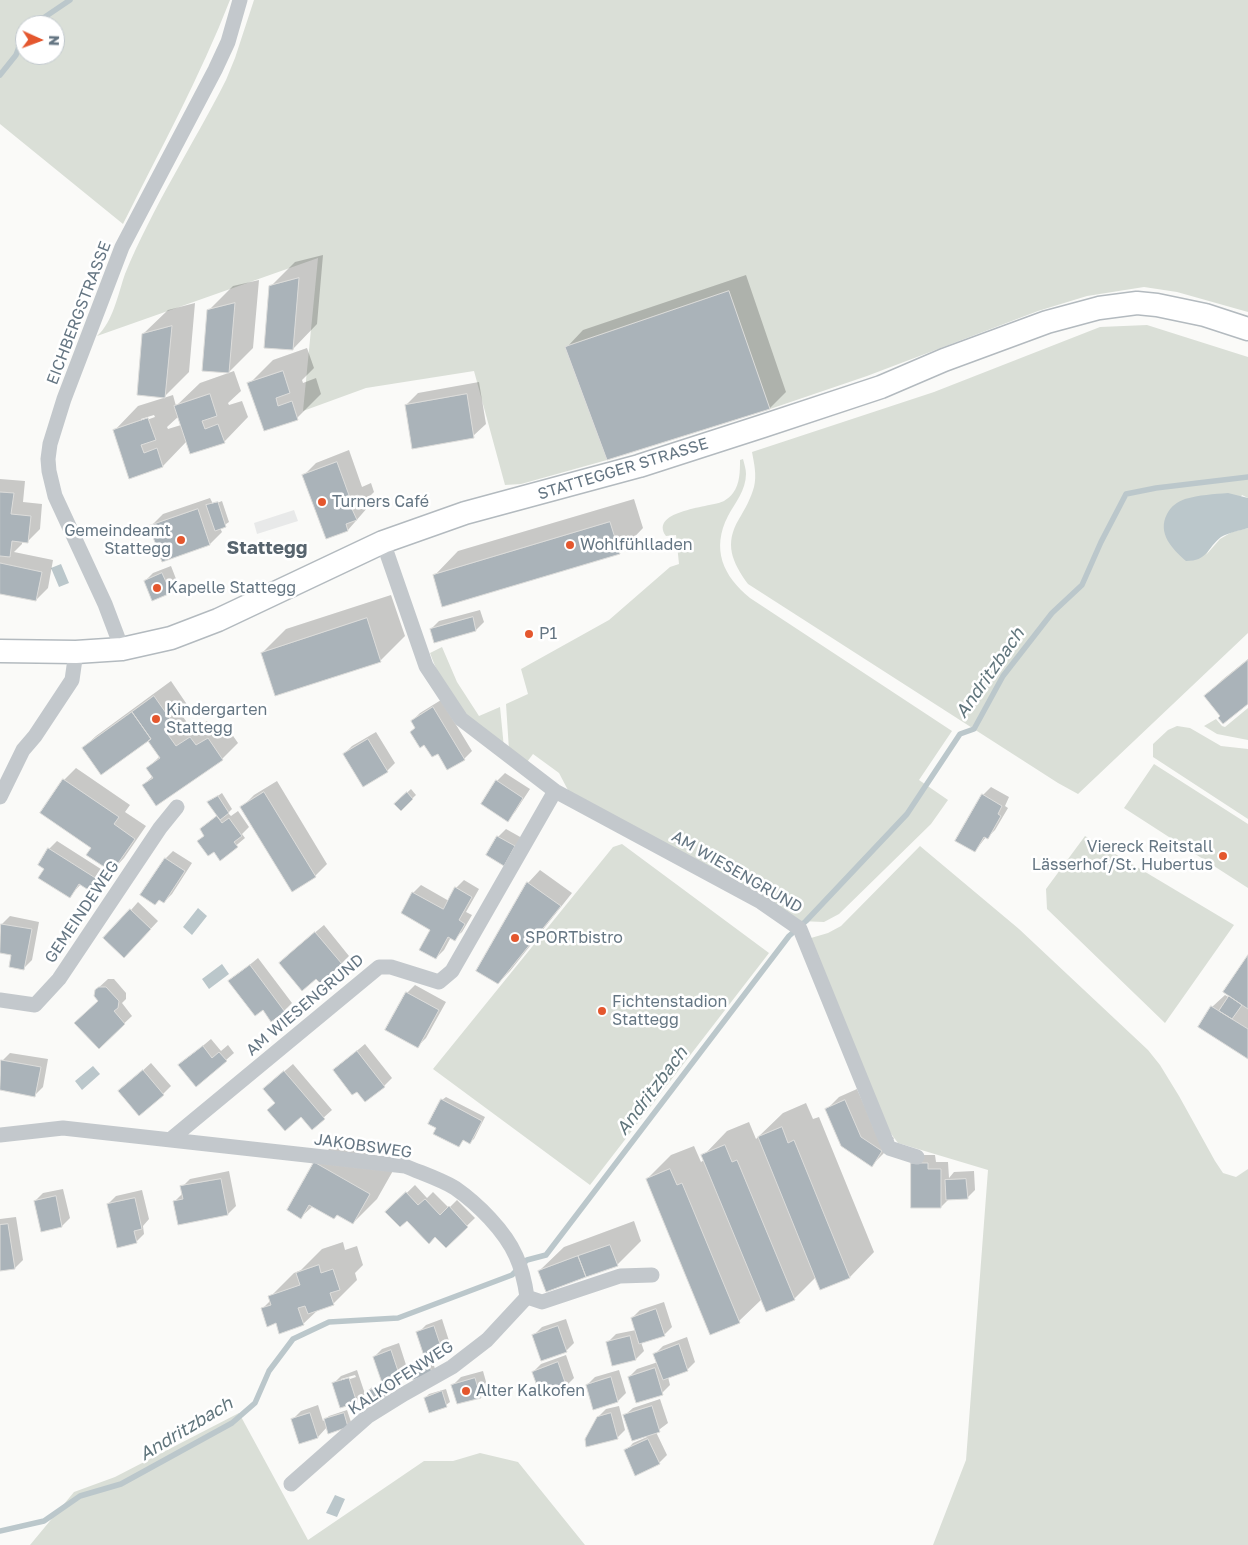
<!DOCTYPE html>
<meta charset="utf-8">
<style>
body{margin:0}
#map{position:relative;width:1248px;height:1545px;overflow:hidden;background:#fafaf8;font-family:"Golos Text",sans-serif}
canvas{display:block}
.north{position:absolute;left:15px;top:15px;width:50px;height:50px;box-sizing:border-box;background:#fff;border:1px solid #c1c8cd;border-radius:50%;rotate:92deg;font-size:14px;font-weight:700;line-height:20px;text-align:center;color:#657683}
.north::after{content:'';display:block;margin:auto;width:18px;height:22px;background:#e4572e;clip-path:polygon(50% 0,100% 100%,50% 72%,0 100%)}
</style>
<div id="map">
<canvas width="1248" height="1545"></canvas>
<div class="north">N</div>
</div>
<script>
const context = document.querySelector('canvas').getContext('2d');
context.lineJoin = 'round';
function fillPath(path, color) { context.fillStyle = color; context.fill(path, 'evenodd'); }
function strokePath(path, color, width, dash) { context.strokeStyle = color; context.lineWidth = width; context.lineCap = dash ? 'butt' : 'round'; context.setLineDash(dash || []); context.stroke(path); }
function drawText(font, color, halo, rows, align = 'center') {
  context.font = font + ' "Golos Text",sans-serif'; context.lineWidth = 5; context.setLineDash([]); context.textBaseline = 'middle'; context.strokeStyle = halo; context.fillStyle = color; for (const [text, x, y, turn = 0] of rows) {
    context.save(); context.translate(x, y); context.rotate((+turn || 0) * Math.PI / 180); context.textAlign = isNaN(turn) ? turn : align; if (halo) context.strokeText(text, 0, 0); context.fillText(text, 0, 0); context.restore();
  }
}
fillPath(new Path2D(`
 M294,510L298,521L257,534L254,523Z`), '#e8e9e9');
fillPath(new Path2D(`
 M0,0H230C200,77 160,150 123,224L0,124ZM25,25H55V55H25Z
 M254,0H1248V312L1177,292L1144,287L1087,296L1038,311L867,376L770,409L729,291L565,347L607,460L521,484L505,485L474,371L366,388L303,411L318,258L97,336C113,322 118,294 125,274C153,206 193,145 226,80L235,58Z
 M1147,325L1248,357V498L1242,495L1206,555L1220,539L1232,532L1248,528V633L1078,794L1058,783L748,584C732,562 724,544 739,519C745,509 751,498 754,487C757,475 754,463 752,452L934,392L1100,327Z
 M743,459C744,463 746,469 746,474C746,490 735,503 728,516C711,549 723,576 750,598L952,731L919,780L948,800L931,824L839,914L824,922L799,921L570,794L559,773L533,754L527,762L509,750L506,704L528,694L521,669L609,620L670,567L679,564L676,535L666,536C648,510 713,507 724,501C727,499 731,496 733,493C740,484 740,471 740,460Z
 M442,647L457,682L479,716L500,707L504,748C493,739 483,732 473,723C453,704 439,678 430,653Z
 M1248,708V740L1217,734L1204,726L1216,719L1222,726L1225,727Z
 M1177,726L1190,728L1221,746L1248,749V819L1153,757V744L1168,730Z
 M1154,764L1248,824V888L1124,808Z
 M1085,836L1234,925L1165,1023L1047,909L1046,889Z
 M622,844L769,953L590,1185L433,1069L613,847Z
 M920,846L1019,929L1148,1050L1160,1065L1179,1096L1215,1161L1223,1173L1236,1177L1248,1169V1545H933L966,1460L988,1170L898,1143L886,1127L811,938L828,933L841,926Z
 M239,1413L308,1540L424,1461H453L480,1453L518,1462L585,1545H30L74,1492L115,1477Z`), '#dadfd7');
fillPath(new Path2D(`
 M1228,493L1248,498V528C1239,531 1230,532 1221,537C1206,549 1208,561 1186,561C1172,549 1157,533 1167,514C1171,506 1177,502 1185,499C1199,495 1214,494 1228,493Z
 M61,564L69,583L59,587L51,568Z
 M198,908L207,916L192,935L183,927Z
 M222,964L229,974L209,989L202,979Z
 M93,1066L100,1074L82,1090L75,1081Z
 M335,1495L345,1499L337,1517L326,1513Z`), '#bbc7cb');
fillPath(new Path2D(`
 M323,255L317,324L293,349L271,286L295,262Z
 M746,275L786,392L770,408L608,459L567,347L583,330Z
 M259,280L253,348L229,372L208,311L233,286Z
 M195,303L189,372L165,396L143,334L168,310Z
 M307,348L314,368L302,380L303,383L316,378L321,394L297,418L264,430L249,384L273,360Z
 M234,371L241,391L228,403L229,405L242,401L248,417L224,442L187,441L163,466L130,477L114,431L138,406L173,395L176,406L200,383ZM154,415L155,417L141,422V419ZM179,416L181,425L168,429L167,427Z
 M479,382L486,424L473,436L406,405L418,393Z
 M349,450L362,487L371,483L374,492L366,500L368,507L348,530L327,537L304,475L316,463Z
 M0,479L25,481L23,502L42,504L40,529L28,541H22V544L14,552L53,560L48,588L36,600L0,593Z
 M210,498L212,502L222,499L212,502V505L222,501L229,522L220,528L222,532L210,544L151,526L163,514Z
 M634,499L643,528L619,553L434,576L458,551Z
 M171,566L178,584L170,592L145,581L153,573Z
 M391,595L405,636L380,661L262,653L286,629Z
 M480,610L484,622L476,630L431,629L439,621Z
 M1248,659V702L1206,696L1222,680Z
 M171,681L188,706L181,714L193,731L207,721L213,730L224,723L238,743L222,759L143,785L153,776L148,768L160,756L154,737L83,748L96,736Z
 M441,700L472,751L464,759L438,752L412,721L420,713Z
 M376,732L395,763L387,771L344,754L352,746Z
 M76,768L130,805L125,812L146,826L124,858L112,871L93,848L64,780Z
 M505,773L530,789L515,812L507,820L497,781Z
 M277,781L327,864L315,876L242,807L254,795Z
 M991,787L1009,797L1005,806L1008,808L995,830L987,838L986,837L975,851L957,841L983,795Z
 M411,789L416,795L401,809L395,804Z
 M222,793L232,809L228,813L231,816L238,811L249,827L242,834L245,838L220,859L214,850L199,841L205,835L201,829L218,815L209,802Z
 M506,829L522,838L504,864L498,837Z
 M57,841L104,871L98,882L90,890L81,884L70,896L46,868L49,849Z
 M173,851L192,863L172,894L164,902L166,858Z
 M540,870L572,893L510,971L498,983L528,883Z
 M464,880L479,889L466,912L472,915L462,932L454,939L451,937L444,950L436,958L432,929L413,893L421,885L449,901L456,888Z
 M138,902L158,921L132,949L131,910Z
 M10,916L39,922L32,960L24,968L12,954L0,952V936L2,924Z
 M324,925L349,956L341,964L288,955Z
 M1248,957V1057L1212,1007L1225,995L1230,998Z
 M258,958L292,1003L284,1011L263,1009L230,981Z
 M108,979H114L126,993V999L122,1003L132,1016L99,1047V1001L96,990Z
 M415,985L446,1002L426,1038L418,1046L407,993Z
 M211,1039L221,1051L228,1045L234,1053L226,1060L180,1065Z
 M365,1044L392,1078L384,1086L334,1070Z
 M10,1053L48,1059L43,1087L35,1095L0,1089L2,1061Z
 M151,1063L171,1086L163,1094L128,1084Z
 M293,1064L332,1110L312,1128L301,1115L277,1102L273,1081Z
 M857,1089L873,1125L894,1138L884,1153L872,1165L827,1109L839,1097Z
 M446,1097L485,1117L474,1139L470,1142L464,1139L459,1146L442,1100Z
 M806,1103L813,1119L819,1117L874,1252L850,1277L821,1288L816,1277L794,1299H762L739,1321L647,1179L671,1155L694,1146L701,1162L704,1160L703,1156L727,1131L749,1122L756,1139L783,1113Z
 M339,1139L394,1169L377,1199L353,1223L337,1214L313,1206L301,1217L315,1163Z
 M920,1155H935L936,1162H948L949,1178L954,1172L974,1171L975,1190L967,1198L949,1199L941,1207H912Z
 M229,1171L236,1206L228,1214L174,1202L183,1193L182,1187L190,1179Z
 M415,1185L427,1198L433,1192L449,1208L457,1200L475,1218L446,1246L435,1236L407,1219L387,1212Z
 M63,1189L70,1218L62,1226L35,1201L43,1193Z
 M142,1190L149,1219L143,1226L144,1234L136,1242L108,1204L116,1196Z
 M16,1217L23,1260L15,1268L0,1270V1219Z
 M634,1221L641,1241L617,1265L539,1271L564,1247Z
 M343,1242L345,1250L357,1246L363,1265L355,1273L357,1280L333,1304L319,1309L303,1324L277,1322L262,1309L271,1300L270,1297L294,1273L301,1270L322,1249Z
 M664,1302L672,1327L664,1335L641,1342L644,1351L636,1359L608,1342L616,1334L636,1330L632,1318L640,1310Z
 M442,1319L450,1344L442,1352L418,1333L426,1325Z
 M566,1319L574,1343L566,1351L534,1335L542,1327Z
 M687,1337L695,1362L687,1370L668,1377L670,1385L662,1393L629,1377L637,1369L658,1362L655,1354L663,1346Z
 M399,1343L407,1368L399,1376L389,1380L392,1390L389,1394L371,1400L368,1391L372,1387L383,1384L374,1357L382,1349Z
 M566,1355L574,1378L566,1386L533,1372L541,1364Z
 M432,1359L435,1369L432,1372L411,1368L415,1365Z
 M357,1370L365,1394L357,1402L341,1407L333,1384L341,1376ZM355,1375L356,1377L341,1382V1379Z
 M619,1370L626,1393L618,1401L587,1385L595,1377Z
 M483,1371L488,1389L480,1397L453,1385L461,1377Z
 M446,1389L450,1402L446,1405L425,1398L429,1394Z
 M660,1399L668,1423L656,1432L667,1455L659,1463L626,1451L633,1443L647,1437L625,1415L633,1408Z
 M318,1405L323,1421L329,1416L347,1410L351,1422L347,1426L327,1427L318,1437L293,1419L301,1411Z
 M619,1406L625,1430L617,1438L598,1417L606,1409Z`), '#0003');
strokePath(new Path2D(`
 M33,25L70,0
 M0,75L16,55L25,31
 M0,1531L44,1521L80,1496L121,1484L232,1423L255,1403L269,1371L293,1339L329,1322L398,1318L512,1275L527,1260L546,1255L789,936L806,921L907,814L960,734L974,729L1003,676L1052,613L1082,585L1101,542L1126,494L1156,488L1248,477`), '#bbc7cb', 5.5);
const building = new Path2D(`
 M299,278L293,350L264,348L269,286Z
 M729,291L770,409L607,460L565,347Z
 M235,303L229,373L202,371L207,310Z
 M172,326L165,398L137,395L142,334Z
 M283,371L290,393L276,398L278,406L292,401L298,420L264,431L247,383Z
 M210,394L217,416L202,421L205,429L218,424L225,443L190,454L174,406Z
 M467,394L474,438L412,449L405,405Z
 M148,418L156,440L141,445L144,453L157,448L163,467L129,479L113,430Z
 M337,462L350,498L358,495L362,505L352,509L357,520L346,524L348,531L326,539L302,475Z
 M0,492L14,493L11,514L31,516L28,543L12,541L10,557L0,556Z
 M218,502L226,527L215,531L206,505Z
 M198,509L210,545L162,562L149,526Z
 M610,522L620,554L442,607L433,575Z
 M0,563L42,572L36,601L0,594Z
 M162,573L171,593L152,601L144,581Z
 M473,617L476,631L434,643L430,629Z
 M367,618L381,662L275,696L261,653Z
 M1248,660V704L1223,724L1218,718L1220,716L1204,696Z
 M154,696L173,723L164,729L176,746L190,737L196,745L208,738L223,760L156,806L142,785L153,778L146,768L160,758L148,741L151,739L132,712Z
 M433,707L465,760L447,770L438,754L432,757L424,745L420,748L410,732L415,728L411,721Z
 M132,712L151,739L101,775L82,748Z
 M368,739L388,772L363,787L343,754Z
 M63,779L119,817L114,824L135,839L112,872L86,855L91,848L40,813Z
 M496,780L523,798L508,822L481,804Z
 M264,792L316,877L292,892L240,807Z
 M407,792L413,799L401,811L394,804Z
 M982,794L1002,806L998,814L1001,816L988,839L984,837L975,852L955,841Z
 M218,796L229,813L220,820L207,802Z
 M217,816L222,823L229,818L242,836L234,842L238,847L220,861L214,852L208,856L197,841L204,836L200,829Z
 M497,836L515,846L504,866L486,855Z
 M48,848L97,879L90,891L79,884L70,898L38,878L44,869L38,865Z
 M165,858L185,871L164,903L159,900L155,905L140,895Z
 M527,882L561,906L498,984L476,971Z
 M455,887L472,897L459,920L465,924L455,941L448,937L436,959L419,950L430,930L401,913L412,892L443,909Z
 M130,909L151,929L124,958L103,938Z
 M1,924L32,929L24,970L9,967L11,955L0,953Z
 M315,932L342,964L320,983L316,979L302,991L279,963Z
 M1248,955V1009L1223,992Z
 M250,965L285,1012L271,1022L263,1010L255,1016L228,981Z
 M99,987H106L119,1001L118,1008L114,1011L125,1024L99,1049L74,1023L98,1001L94,996L95,990Z
 M406,992L439,1010L418,1048L385,1030Z
 M1229,996L1242,1005L1232,1019L1219,1011Z
 M1211,1006L1248,1029V1059L1198,1027Z
 M203,1046L212,1058L219,1052L227,1061L196,1087L178,1065Z
 M357,1051L385,1087L365,1102L357,1092L352,1095L333,1070Z
 M1,1060L41,1067L35,1097L0,1090Z
 M143,1070L164,1095L139,1116L118,1091Z
 M284,1071L325,1119L312,1130L301,1117L285,1131L267,1110L275,1103L263,1089Z
 M441,1099L482,1121L470,1144L463,1140L459,1147L433,1134L436,1128L428,1124Z
 M845,1100L861,1137L882,1151L872,1167L841,1146L825,1109Z
 M782,1127L788,1143L794,1140L850,1278L820,1290L758,1137Z
 M725,1145L732,1162L737,1160L795,1300L766,1312L701,1155Z
 M314,1162L370,1194L353,1224L337,1215L334,1219L309,1205L301,1219L287,1210Z
 M911,1163H928V1169H941V1208H911Z
 M670,1169L677,1185L682,1183L740,1323L710,1335L646,1179Z
 M221,1179L228,1215L178,1225L173,1201L183,1199L180,1186Z
 M966,1179L968,1199L946,1200L945,1180Z
 M406,1192L418,1205L425,1199L440,1215L449,1206L468,1227L446,1248L435,1237L429,1244L407,1221L400,1227L385,1212Z
 M56,1196L62,1227L41,1232L34,1201Z
 M135,1198L142,1229L134,1231L137,1243L117,1248L107,1204Z
 M8,1224L15,1269L0,1271V1225Z
 M610,1245L618,1266L586,1277L578,1256Z
 M578,1256L586,1277L546,1292L538,1271Z
 M319,1265L321,1273L333,1269L340,1290L330,1293L334,1305L308,1314L305,1306L298,1308L304,1325L279,1334L276,1323L267,1327L261,1308L271,1305L268,1296L300,1285L296,1273Z
 M656,1309L665,1336L639,1344L631,1318Z
 M434,1326L443,1353L425,1359L416,1332Z
 M558,1326L567,1352L541,1361L532,1335Z
 M630,1336L636,1360L612,1366L606,1342Z
 M679,1344L688,1371L663,1380L653,1354Z
 M391,1350L400,1377L382,1383L373,1357Z
 M429,1362L432,1373L413,1380L410,1368Z
 M558,1362L567,1388L541,1397L532,1372Z
 M655,1368L663,1395L636,1403L628,1377Z
 M611,1377L618,1402L593,1410L586,1385Z
 M349,1378L357,1403L340,1408L332,1383Z
 M475,1378L481,1398L457,1404L451,1385Z
 M386,1384L389,1395L371,1402L367,1391Z
 M442,1391L447,1407L429,1413L424,1398Z
 M652,1406L660,1432L632,1441L623,1415Z
 M310,1413L318,1438L299,1444L291,1419Z
 M344,1413L348,1427L328,1434L324,1419Z
 M611,1413L618,1439L586,1447L585,1439L597,1417Z
 M648,1439L660,1464L635,1476L624,1450Z`);
fillPath(building, '#aab3b9');
strokePath(building, '#dcdcda', 1);
const secondary = new Path2D(`
 M0,651L76,652L122,649L171,638L218,620L383,542L465,513L639,466L763,426L881,387L944,360L1047,322L1099,308L1137,303L1157,305L1205,315L1248,329`);
strokePath(secondary, '#b3babf', 25);
strokePath(new Path2D(`
 M383,542L426,666L461,719L555,791L761,902L800,929L889,1148L917,1157
 M122,649L105,604L55,496L49,471L48,459L50,444L64,399L122,247L215,70L228,42L240,0
 M0,797L23,750L35,736L72,680L76,652
 M0,1000L35,1005L59,979L160,828L177,807
 M0,1135L63,1128L405,1166C421,1173 440,1179 455,1188C478,1204 505,1231 516,1256C522,1269 525,1283 527,1297
 M171,1139L379,967H391L439,982L452,971L555,791
 M527,1297L542,1302L620,1276L652,1275
 M291,1484L367,1417L404,1394L452,1367L487,1340L527,1297`), '#c3c8cc', 15);
strokePath(secondary, '#fff', 22);
for (const [x, y, r, color] of [
 [322,502,5,"#e4572e"],
 [181,540,5,"#e4572e"],
 [570,545,5,"#e4572e"],
 [157,588,5,"#e4572e"],
 [529,634,5,"#e4572e"],
 [156,719,5,"#e4572e"],
 [1223,856,5,"#e4572e"],
 [515,938,5,"#e4572e"],
 [602,1011,5,"#e4572e"],
 [466,1391,5,"#e4572e"]
]) { const dot = new Path2D(); dot.arc(x, y, r, 0, 2 * Math.PI); context.fillStyle = color; context.fill(dot); strokePath(dot, '#fff', 2); }
drawText('16px', '#657683', '#fff', [
 ["EICHBERGSTRASSE",79,313,-69],
 ["STATTEGGER STRASSE",623,469,-17],
 ["AM WIESENGRUND",737,872,30],
 ["GEMEINDEWEG",82,912,-56],
 ["AM WIESENGRUND",305,1005,-40],
 ["JAKOBSWEG",363,1146,8],
 ["KALKOFENWEG",401,1378,-33]
]);
drawText('16px', '#657683', '#fff', [
 ["Turners Café",332,502],
 ["Gemeindeamt",171,531,"right"],
 ["Stattegg",171,549,"right"],
 ["Wohlfühlladen",580,545],
 ["Kapelle Stattegg",167,588],
 ["P1",539,634],
 ["Kindergarten",166,710],
 ["Stattegg",166,728],
 ["Viereck Reitstall",1213,847,"right"],
 ["Lässerhof/St. Hubertus",1213,865,"right"],
 ["SPORTbistro",525,938],
 ["Fichtenstadion",612,1002],
 ["Stattegg",612,1020],
 ["Alter Kalkofen",476,1391]
], 'left');
drawText('italic 18px', '#60757c', '#fff', [
 ["Andritzbach",990,673,-55],
 ["Andritzbach",652,1091,-53],
 ["Andritzbach",186,1429,-31]
]);
drawText('bold 19px', '#57646e', '#fff', [
 ["Stattegg",267,548]
]);
</script>
